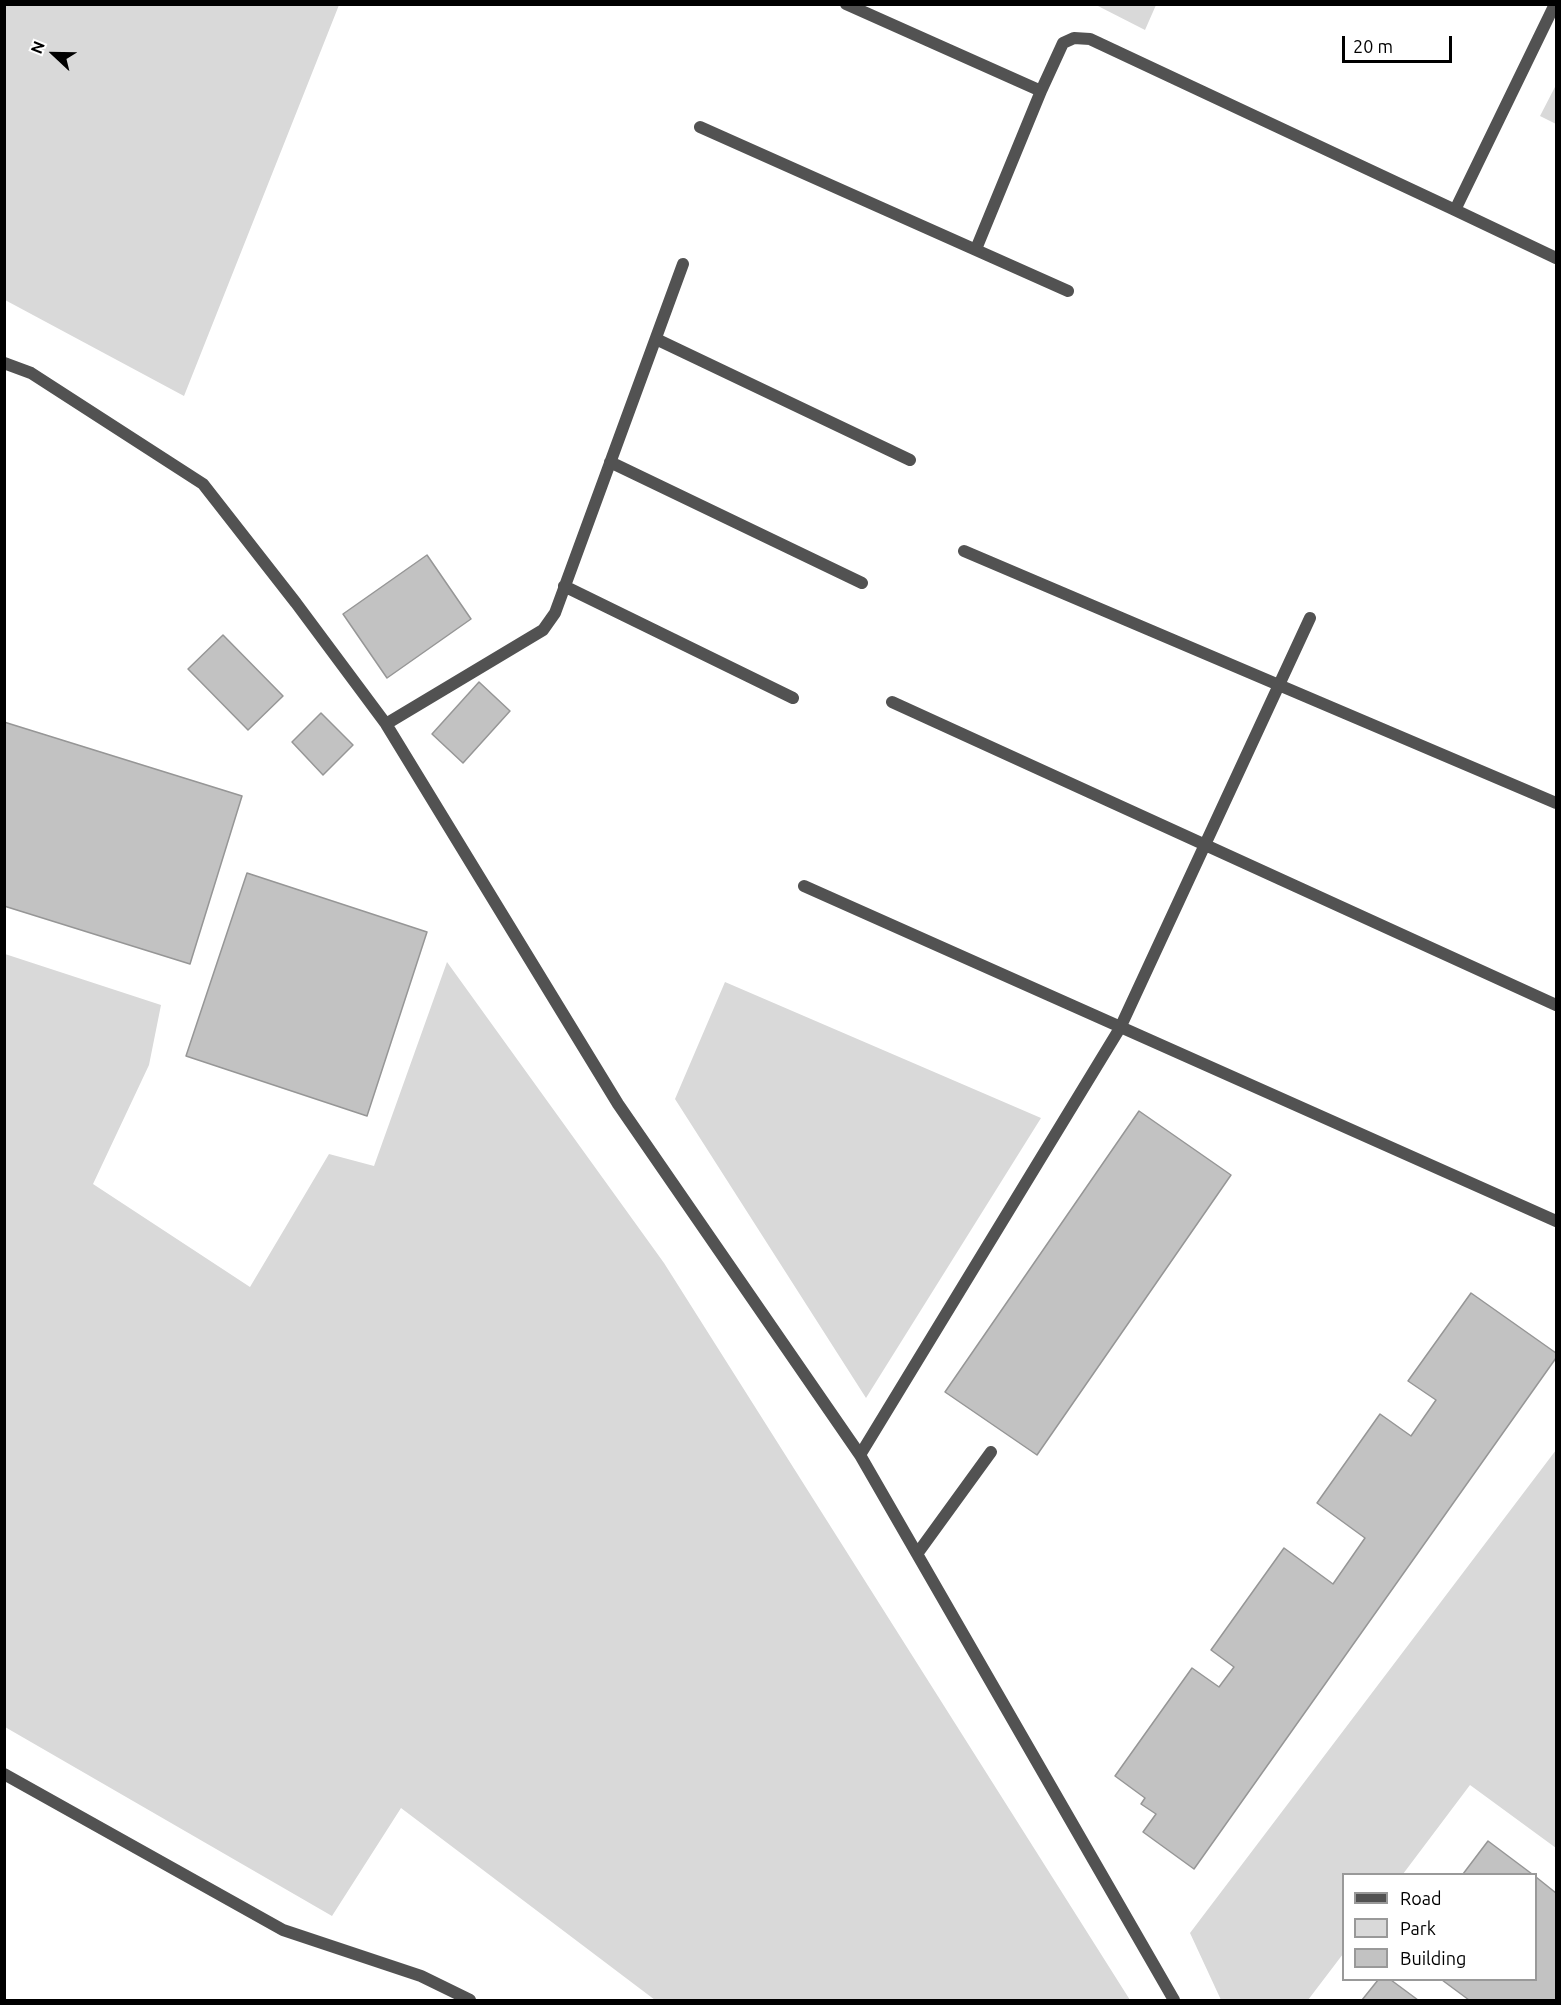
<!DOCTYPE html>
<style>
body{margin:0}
#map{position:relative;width:1561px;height:2005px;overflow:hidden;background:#fff;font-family:Ubuntu,sans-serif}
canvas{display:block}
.frame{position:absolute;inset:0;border:6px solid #000;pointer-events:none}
.legend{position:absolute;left:1342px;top:1873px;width:195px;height:108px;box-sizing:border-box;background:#fff;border:2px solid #999;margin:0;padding:8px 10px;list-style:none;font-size:18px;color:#000}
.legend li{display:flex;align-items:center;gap:12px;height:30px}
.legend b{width:30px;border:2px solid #999}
.north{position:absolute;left:24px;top:24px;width:60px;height:60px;-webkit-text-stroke:4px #fff;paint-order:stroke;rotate:292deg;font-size:16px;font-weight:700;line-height:24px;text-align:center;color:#000}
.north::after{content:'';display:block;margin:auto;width:21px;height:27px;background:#000;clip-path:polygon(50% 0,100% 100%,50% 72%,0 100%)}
.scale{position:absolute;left:1342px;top:36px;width:110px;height:27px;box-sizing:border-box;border:3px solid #000;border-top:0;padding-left:8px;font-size:18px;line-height:21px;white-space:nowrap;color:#000;-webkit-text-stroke:4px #fff;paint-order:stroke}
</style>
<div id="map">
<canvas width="1561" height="2005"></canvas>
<div class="frame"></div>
<ul class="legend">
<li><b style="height:8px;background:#525252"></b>Road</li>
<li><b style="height:16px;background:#d9d9d9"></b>Park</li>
<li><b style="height:16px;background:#c2c2c2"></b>Building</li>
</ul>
<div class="north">N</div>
<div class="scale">20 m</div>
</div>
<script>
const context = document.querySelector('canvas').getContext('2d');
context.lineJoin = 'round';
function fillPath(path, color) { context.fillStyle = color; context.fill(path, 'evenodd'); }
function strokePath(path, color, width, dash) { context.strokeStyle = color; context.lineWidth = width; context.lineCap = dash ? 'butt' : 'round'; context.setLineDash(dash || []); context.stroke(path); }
fillPath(new Path2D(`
 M4,5H339L184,396L5,300Z
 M1096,5L1156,4V5L1145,30Z
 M1556,85V124L1540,116Z
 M5,954L161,1005L149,1065L93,1184L250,1287L329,1154L374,1166L447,962L664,1263L1130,2000H655L401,1808L332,1916L5,1727Z
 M725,982L1041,1118L866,1398L675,1099Z
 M1556,1450V1848L1470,1785L1403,1874H1344L1343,1954L1308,2000H1221L1190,1933Z`), '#d9d9d9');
const building = new Path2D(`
 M427,555L471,619L387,678L343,614Z
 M223,635L283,696L248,730L188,669Z
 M479,682L510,711L463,763L432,734Z
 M321,713L353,745L323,775L292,742Z
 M4,722L242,796L190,964L4,906Z
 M247,873L427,932L367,1116L186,1056Z
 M1139,1111L1231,1175L1037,1455L945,1392Z
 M1471,1293L1556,1353V1358L1194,1869L1143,1832L1156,1814L1141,1804L1145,1798L1115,1776L1192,1668L1219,1687L1234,1667L1211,1650L1284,1548L1333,1584L1365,1538L1317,1503L1380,1414L1411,1436L1436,1400L1408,1381Z
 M1488,1841L1532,1874H1463Z
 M1536,1877L1556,1893V2000H1469L1442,1980H1536Z
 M1378,1980H1391L1418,2000H1362Z`);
fillPath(building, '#c2c2c2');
strokePath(building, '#969696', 1.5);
strokePath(new Path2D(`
 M846,4L1041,91
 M700,127L1068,291
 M1455,210L1556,258
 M976,249L1041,91L1063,43L1074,38L1090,39L1455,210L1555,4
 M656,339L910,460
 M4,363L31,373L203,484L296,603L386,724L618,1104L860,1455L1174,2000
 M610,462L862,583
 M964,551L1556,803
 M564,586L793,698
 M892,702L1556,1005
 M386,724L543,630L555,613L683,264
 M804,886L1556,1221
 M860,1455L1120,1028L1310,618
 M917,1554L991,1452
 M4,1774L283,1930L421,1976L470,2000`), '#525252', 12);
</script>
